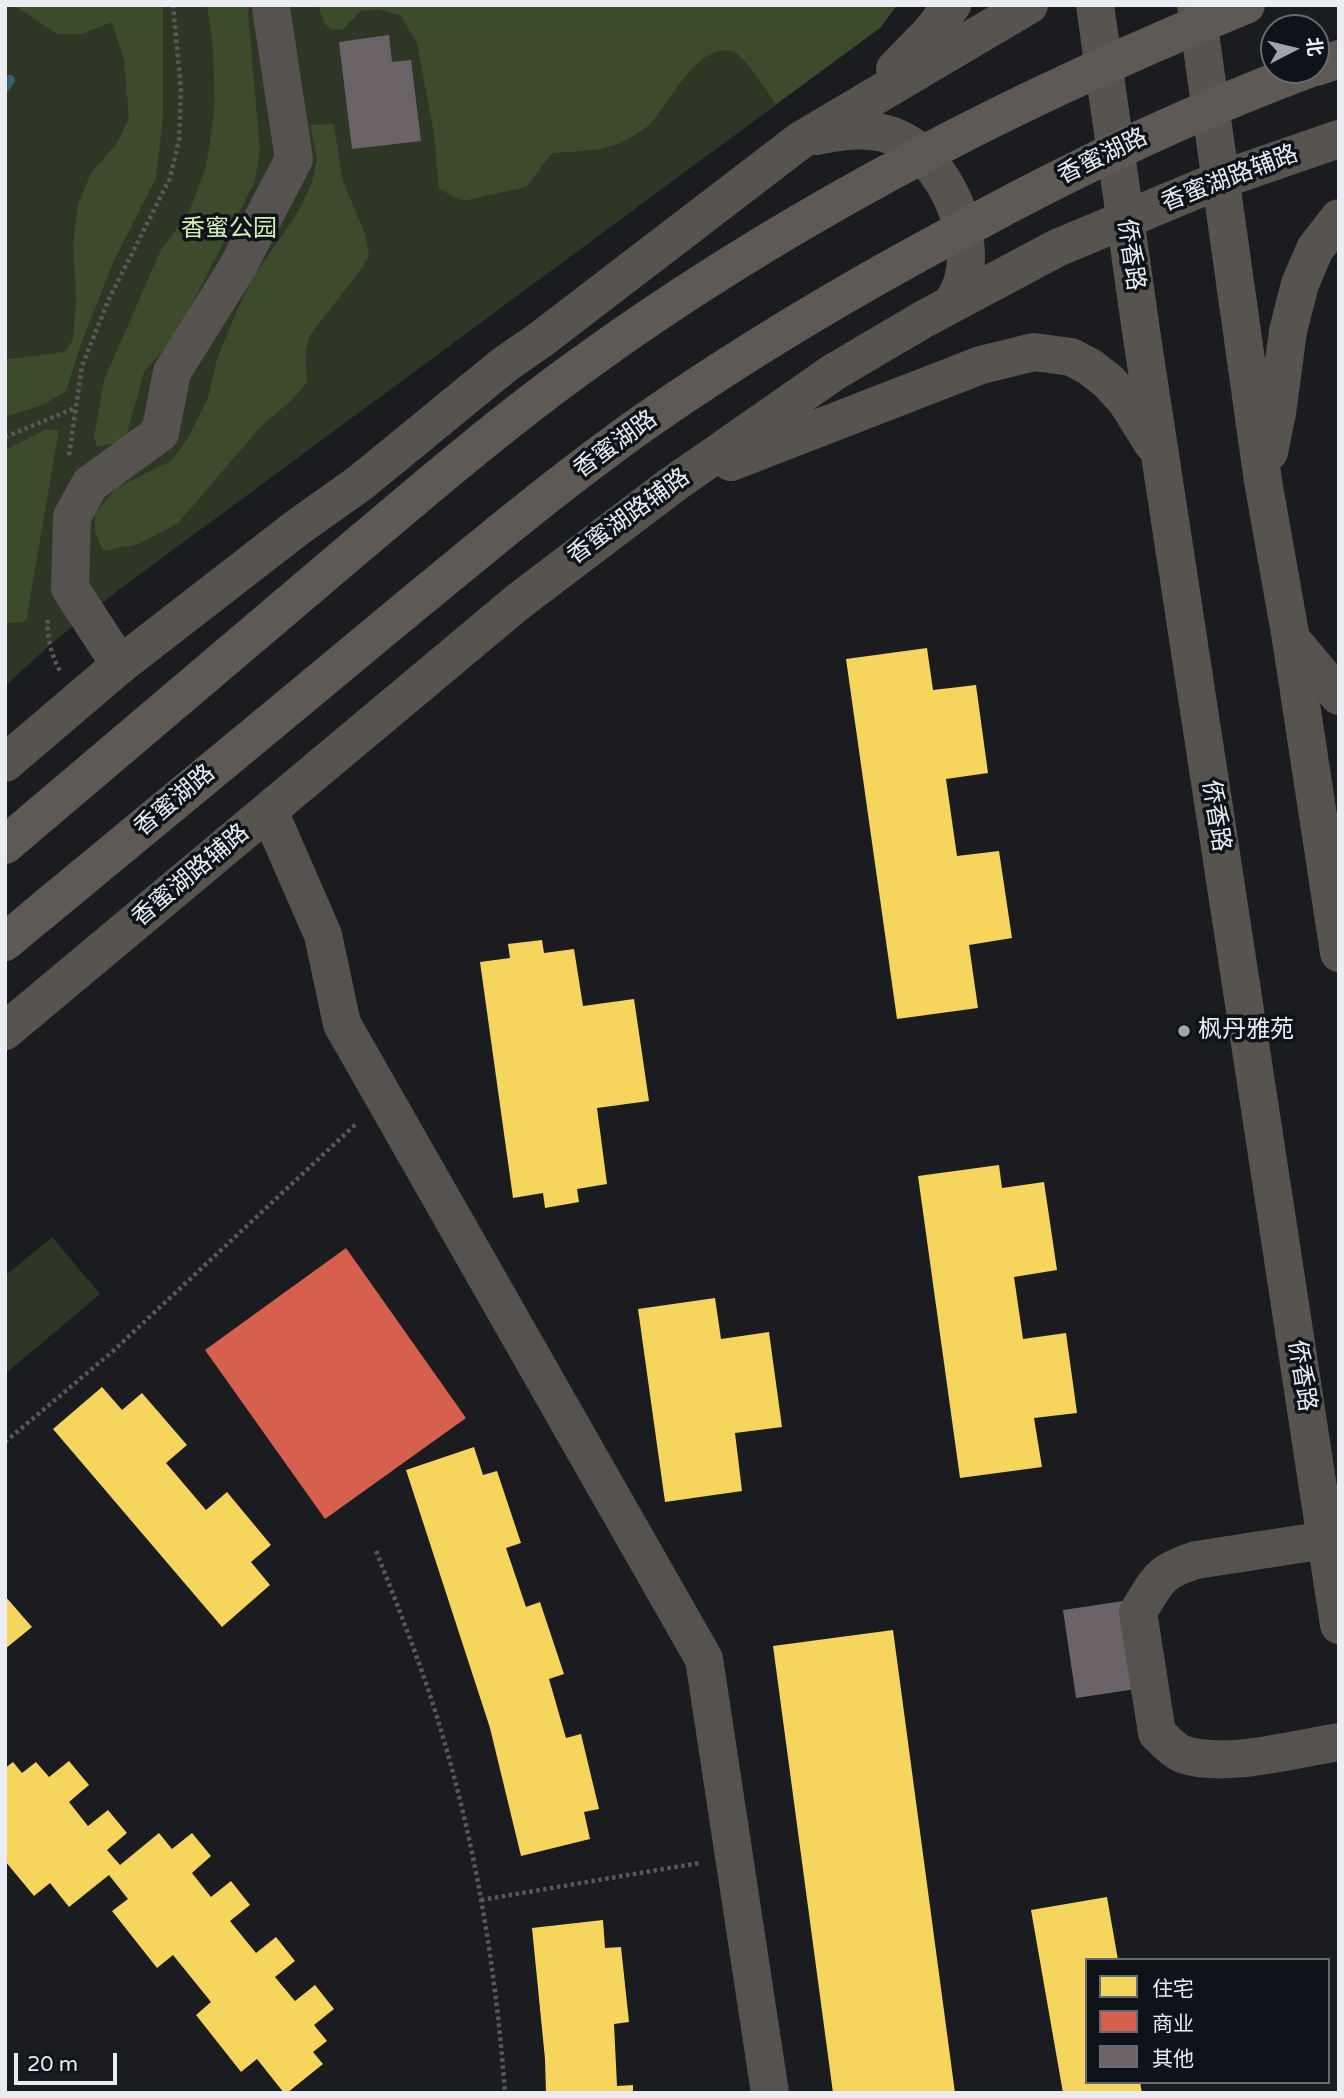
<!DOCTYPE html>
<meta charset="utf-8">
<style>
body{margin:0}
#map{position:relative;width:1344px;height:2098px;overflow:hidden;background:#1a1c1f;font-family:"Varela Round","Noto Sans SC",sans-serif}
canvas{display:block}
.frame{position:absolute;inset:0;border:7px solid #eaedf2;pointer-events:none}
.legend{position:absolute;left:1085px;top:1958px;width:245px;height:126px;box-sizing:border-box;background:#0e1219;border:2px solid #666a70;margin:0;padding:9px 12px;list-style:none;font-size:21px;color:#eaedf2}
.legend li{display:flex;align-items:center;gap:14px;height:35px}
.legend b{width:35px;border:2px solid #666a70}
.north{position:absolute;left:1260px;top:14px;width:70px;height:70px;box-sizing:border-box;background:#0e1219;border:2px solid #666a70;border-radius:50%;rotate:83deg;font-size:19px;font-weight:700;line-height:28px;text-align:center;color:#eaedf2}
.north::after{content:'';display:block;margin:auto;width:24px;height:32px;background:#a1a4a8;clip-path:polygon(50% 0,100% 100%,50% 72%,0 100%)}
.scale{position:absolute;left:14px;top:2053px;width:103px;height:32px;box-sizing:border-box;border:4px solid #eaedf2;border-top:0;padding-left:9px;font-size:21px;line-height:24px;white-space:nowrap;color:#eaedf2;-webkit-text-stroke:5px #0e1219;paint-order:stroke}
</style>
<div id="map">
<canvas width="1344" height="2098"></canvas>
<div class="frame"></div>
<ul class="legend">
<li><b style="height:19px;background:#f6d55c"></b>住宅</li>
<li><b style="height:19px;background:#d6604d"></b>商业</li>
<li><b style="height:19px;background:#6b6367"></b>其他</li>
</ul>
<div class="north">北</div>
<div class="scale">20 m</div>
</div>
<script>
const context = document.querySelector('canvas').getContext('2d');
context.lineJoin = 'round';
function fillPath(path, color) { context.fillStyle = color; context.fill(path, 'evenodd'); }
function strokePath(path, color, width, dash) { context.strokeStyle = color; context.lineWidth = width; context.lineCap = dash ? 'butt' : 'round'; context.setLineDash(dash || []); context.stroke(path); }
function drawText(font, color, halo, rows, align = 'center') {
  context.font = font + ' "Varela Round","Noto Sans SC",sans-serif'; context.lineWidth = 7; context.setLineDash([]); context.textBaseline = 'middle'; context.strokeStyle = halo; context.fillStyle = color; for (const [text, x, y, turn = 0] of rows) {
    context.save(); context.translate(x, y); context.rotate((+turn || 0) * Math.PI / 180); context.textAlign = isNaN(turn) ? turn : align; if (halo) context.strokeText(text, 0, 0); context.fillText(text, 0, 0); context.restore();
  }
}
fillPath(new Path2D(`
 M5,5H897L880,28L116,592L51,644L5,686Z
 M52,1237L100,1294L5,1374V1276Z`), '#2e3726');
fillPath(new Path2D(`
 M14,5H163V116L156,178L114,260L81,344L66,391L45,404L5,417V358L11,359L64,352L73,340L76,298L73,244L78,205L91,173L117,143L129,118L124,60L112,22L82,34H57Z
 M207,5H250L248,12L260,151L255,181L176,335L144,372L125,441L97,447L94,437L104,380L161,250L189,212L206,167L215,106L213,49Z
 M318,5H897L880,28L776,104C768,93 744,54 732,51C699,43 671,98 655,118C650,125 641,131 634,135C609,152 581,151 552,153L526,187L463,201L439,189L434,134L417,43L401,16L379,9L361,11L343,29L332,30L324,23Z
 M334,124L342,179L365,234L369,255L362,268L310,335L305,352L307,382L292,400L262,425L178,523L139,544L103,551L95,532V514L116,488L171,461L188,438L208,398L217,359L239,306L253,277L297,214L312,183L317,159L310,125Z
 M45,430H59L26,621L5,624V450Z`), '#3b4b2c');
fillPath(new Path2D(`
 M927,648L933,690L976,685L988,773L946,779L957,856L999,851L1012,938L969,945L978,1008L897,1019L846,659Z
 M542,940L544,953L574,949L583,1006L634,999L649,1101L597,1108L607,1184L577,1189L579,1202L545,1208L543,1193L513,1198L480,962L510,958L508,944Z
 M999,1165L1002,1188L1044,1182L1057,1270L1014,1277L1023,1339L1066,1333L1077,1413L1034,1418L1042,1467L960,1478L918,1176Z
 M715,1298L721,1339L769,1332L782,1427L735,1433L742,1491L665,1502L638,1309Z
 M102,1387L122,1410L142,1393L187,1445L166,1463L206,1510L227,1492L271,1545L251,1562L270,1585L222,1627L53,1429Z
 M474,1447L483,1475L497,1471L521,1543L506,1548L526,1607L540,1602L564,1674L549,1679L566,1738L581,1734L599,1809L584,1812L590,1839L521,1856L490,1728L406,1470Z
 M5,1596L32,1627L5,1649Z
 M893,1630L955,2093H833L773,1646Z
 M69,1761L89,1785L69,1802L88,1826L108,1810L127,1833L107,1850L120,1865L159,1833L172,1849L192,1833L211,1856L192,1873L211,1897L231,1881L250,1905L230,1921L256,1953L276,1937L295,1961L275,1977L295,2001L315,1985L334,2009L314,2025L327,2041L313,2052L323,2064L287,2093H284L257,2059L241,2072L196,2015L211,2002L173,1955L157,1968L112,1911L128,1899L109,1875L69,1907L50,1883L34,1896L5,1861V1768L13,1762L22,1773L36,1762L49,1777Z
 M1107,1897L1118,1960H1087V2082H1140L1142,2093H1063L1031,1910Z
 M603,1920L605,1948L621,1947L629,2022L614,2024L617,2086L633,2085V2093H546L545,2059L532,1928Z`), '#f6d55c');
fillPath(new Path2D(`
 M346,1248L466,1418L325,1519L205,1350Z`), '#d6604d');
strokePath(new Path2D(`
 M5,87L10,80`), '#336171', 10);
fillPath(new Path2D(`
 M389,35L392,62L411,60L421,141L352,149L339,42Z
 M1150,1597L1163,1685L1076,1698L1063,1610Z`), '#6b6367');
strokePath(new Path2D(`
 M5,437L75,408
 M69,455L82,366L108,301L170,178L179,140L181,90L173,5
 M48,620C46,635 52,657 60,671
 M5,1442L112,1352L357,1123
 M376,1551C394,1596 411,1640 427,1686C471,1817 495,1955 505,2093
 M481,1900L699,1863`), '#5a5857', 4.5, [3.5, 3.5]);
strokePath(new Path2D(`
 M1291,639L1339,696
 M120,665L70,588L72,517L90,484L160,433L172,372L237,268L294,159L271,8
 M269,811L323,935L342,1024L704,1659L770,2093
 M1326,1540L1196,1560C1158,1572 1158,1580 1138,1612L1157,1733C1164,1740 1173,1750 1182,1754C1225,1769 1294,1749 1339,1742`), '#56524f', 38);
strokePath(new Path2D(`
 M1095,5L1141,331L1339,1625
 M1196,5L1263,481L1291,639L1339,953
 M895,69L931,32L952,5
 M817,136C845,130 875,126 902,140C950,165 989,259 950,305
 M1269,452L1277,413L1288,331L1300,284L1315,249L1339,218
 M731,462L981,365L1034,352L1071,357L1090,367L1109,382L1126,401L1153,444
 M5,763L120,665L298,527L360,483L504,365L540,340L801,140L1029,5
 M5,1031L519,601L672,485L834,372L924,319L1057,248L1220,180L1339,139`), '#57534f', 38);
strokePath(new Path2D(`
 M1316,67L1339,59
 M5,942L41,912`), '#5e5955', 38);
strokePath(new Path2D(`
 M5,845C111,755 217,665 323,575C407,504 492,430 582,365C786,217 1012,100 1246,5
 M41,912C155,818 270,723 384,628C469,558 553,487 643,423C746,351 854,287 965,228C1075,168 1188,114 1306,70`), '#5e5955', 38);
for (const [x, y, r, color] of [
 [1184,1031,7,"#a1a4a8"]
]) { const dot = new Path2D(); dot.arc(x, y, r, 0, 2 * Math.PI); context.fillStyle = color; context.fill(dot); strokePath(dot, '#0e1219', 2.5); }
drawText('24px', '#eaedf2', '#0e1219', [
 ["香蜜湖路",1103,157,-26],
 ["香蜜湖路辅路",1230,179,-21],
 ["侨香路",1130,255,82],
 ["香蜜湖路",616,445,-36],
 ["香蜜湖路辅路",629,517,-36],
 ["香蜜湖路",175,801,-40],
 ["侨香路",1215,816,81],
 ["香蜜湖路辅路",191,876,-40],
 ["侨香路",1301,1376,81]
]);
drawText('24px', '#d0f1b1', '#0e1219', [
 ["香蜜公园",229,230]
]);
drawText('24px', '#eaedf2', '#0e1219', [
 ["枫丹雅苑",1198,1031]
], 'left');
</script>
